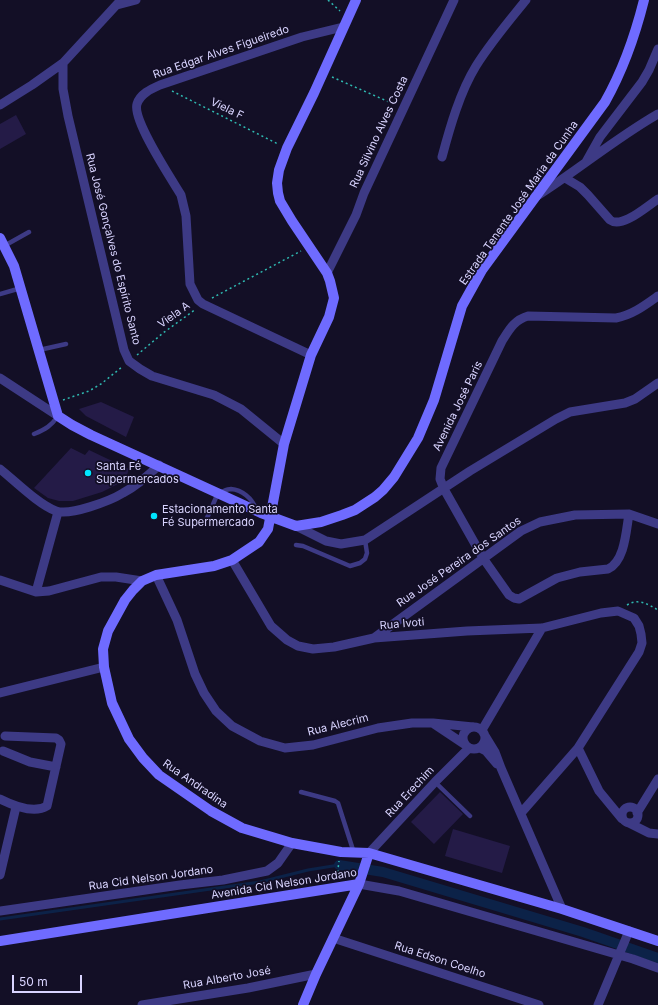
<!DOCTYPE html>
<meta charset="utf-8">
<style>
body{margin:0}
#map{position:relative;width:658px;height:1005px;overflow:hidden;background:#130f26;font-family:Inter,sans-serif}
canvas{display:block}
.scale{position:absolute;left:12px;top:975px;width:70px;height:18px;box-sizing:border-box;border:2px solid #d9d4ff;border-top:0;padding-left:5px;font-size:12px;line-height:14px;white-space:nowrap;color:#d9d4ff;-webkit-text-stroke:3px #130f26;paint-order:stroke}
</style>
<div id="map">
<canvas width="658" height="1005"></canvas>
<div class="scale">50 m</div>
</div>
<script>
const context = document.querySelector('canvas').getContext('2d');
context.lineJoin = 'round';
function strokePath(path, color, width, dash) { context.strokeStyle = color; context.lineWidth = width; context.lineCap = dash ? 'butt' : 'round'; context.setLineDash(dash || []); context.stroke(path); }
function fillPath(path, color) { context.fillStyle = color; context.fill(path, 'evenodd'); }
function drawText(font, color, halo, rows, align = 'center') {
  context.font = font + ' Inter,sans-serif'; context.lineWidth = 3.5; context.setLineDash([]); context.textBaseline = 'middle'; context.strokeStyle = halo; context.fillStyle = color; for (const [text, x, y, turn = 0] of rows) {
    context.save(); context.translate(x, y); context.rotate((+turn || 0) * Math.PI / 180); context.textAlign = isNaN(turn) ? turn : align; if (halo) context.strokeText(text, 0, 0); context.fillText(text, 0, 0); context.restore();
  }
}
strokePath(new Path2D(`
 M0,919L260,882L308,870L339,865`), '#0c2248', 3);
strokePath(new Path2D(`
 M339,865L383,872L583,932L658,958`), '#0c2248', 10);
fillPath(new Path2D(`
 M16,115L26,134L0,149V124Z
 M101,402L134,417L126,437L86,416L79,409Z
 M71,448L85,455L89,450L129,469L126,478L122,482L102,492L73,501H59L48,498L34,488Z
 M440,792L463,814L434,844L411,822Z
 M453,829L510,846L502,873L445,856Z`), '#241b47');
strokePath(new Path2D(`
 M328,0L340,11
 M332,77L396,105
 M172,91L278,144
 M212,298L301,251
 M137,355L163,333L196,309
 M63,400L89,391L101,384L122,367
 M627,605C638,598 648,604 658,610
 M337,877L339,861`), '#2fb8b0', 1.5, [2, 3]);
strokePath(new Path2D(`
 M4,246L29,232
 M0,294L21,288
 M39,350L66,344
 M34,434C46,429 51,426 58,416
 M207,518L218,493C222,492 227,489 231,489C242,490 252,498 256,509
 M296,545L303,546L350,566L360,563L365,559L367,553L365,540
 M435,782L470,816
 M301,792L335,801L338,803L354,853`), '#3d3a85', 4.5);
strokePath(new Path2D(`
 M117,5L136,0
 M63,63V89L68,116L124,350L129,361L140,369L152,376L214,395L241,409L284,444
 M0,105L32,85L63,63L121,0
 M442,157C450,127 460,92 476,66C491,42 509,21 526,0
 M586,162L600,137L642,82L649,70L658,49
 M565,178L580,187L588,195L610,220C622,229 647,206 658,199
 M537,196C578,170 616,138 658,114
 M327,273L356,215L364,193L454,0
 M311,355L203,304L198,300L190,284L186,216L181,195C172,180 132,120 137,104C140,94 151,89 160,85L302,37L343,27
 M0,378L58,416
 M0,469C15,481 39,505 56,511C70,516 110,501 123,493C136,486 148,476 159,465
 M629,514C626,531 625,561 608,569L580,572L557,578L519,599L514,598L509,595L483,558L444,489L440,479L441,468L502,341C509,330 514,320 528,316L616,318C632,315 644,306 658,296
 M296,526L326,541L341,544L365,540L470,471L556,419L570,412L625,403L635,399L658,383
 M232,560L271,626L287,640L298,646L313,649L334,647L374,638L467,631L542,628L601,613L618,611L634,618L639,626L641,634L642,643L639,652L578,748L521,813
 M156,575L177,620L195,674L204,693L216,711L232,726L260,741L285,748L313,745L378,728L412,723H433L473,727
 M0,580L36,592L49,591L101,577H116L142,581
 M36,592L58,512
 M374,638L521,531L540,522L575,515L629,514L658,524
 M0,693L104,667
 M434,724L464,744
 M463 738a11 11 0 1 1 22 0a11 11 0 1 1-22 0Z
 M482,730L542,628
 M484,734L495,752L501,768L562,909
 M480,748L486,751L497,764
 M578,748L599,791L622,819
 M3,751L30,762L56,767
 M0,799C12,805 34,814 47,806L61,744L59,740L56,738L5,736
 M622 815a8 8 0 1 1 16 0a8 8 0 1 1-16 0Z
 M637,813L658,779
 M629,823L649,833L658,834
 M369,853L435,782L469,748
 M0,875L16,807
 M359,884L399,891L633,959L658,968
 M0,911L180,885L223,880L267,871L278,863L292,843
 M333,938L539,1005
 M142,1005L248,988L316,974
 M598,1005L629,931`), '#3d3a85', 9);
strokePath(new Path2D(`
 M356,0L314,93L287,148L279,170L277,183L278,193L280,201L292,221L327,273L330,281L334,298L329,317L311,355L284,444L268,529L259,542L232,560L214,566L156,575L142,581L133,590L125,600L108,631L103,649L104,667L112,703L129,739L143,758L159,775L211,811L242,828L292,843L341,852L369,853L562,909L658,941
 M0,238L14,266L58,416L72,425L91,435L261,513L296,526L321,522L342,515L355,510L375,497L383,490L394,477L418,438L434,400L462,306L482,270L605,102C623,70 635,36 644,0
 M0,941L359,884
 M303,1005L316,974L359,884L369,853`), '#6f6bff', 10);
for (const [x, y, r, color] of [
 [88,473,4,"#00e5ff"],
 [154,516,4,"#00e5ff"]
]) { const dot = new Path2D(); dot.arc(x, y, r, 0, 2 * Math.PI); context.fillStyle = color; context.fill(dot); strokePath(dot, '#130f26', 1.5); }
drawText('11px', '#d9d4ff', '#130f26', [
 ["Rua Edgar Alves Figueiredo",221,52,-19],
 ["Viela F",227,109,26],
 ["Rua Silvino Alves Costa",379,132,-65],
 ["Estrada Tenente José Maria da Cunha",519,203,-55],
 ["Rua José Gonçalves do Espírito Santo",113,249,76],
 ["Viela A",174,315,-36],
 ["Avenida José Paris",458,406,-64],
 ["Rua José Pereira dos Santos",459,562,-35],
 ["Rua Ivoti",402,624,-5],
 ["Rua Alecrim",338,725,-14],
 ["Rua Andradina",195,784,35],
 ["Rua Erechim",410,792,-47],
 ["Rua Cid Nelson Jordano",151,878,-8],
 ["Avenida Cid Nelson Jordano",284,884,-9],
 ["Rua Edson Coelho",440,960,18],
 ["Rua Alberto José",227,978,-10]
]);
drawText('11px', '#d9d4ff', '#130f26', [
 ["Santa Fé",96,467],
 ["Supermercados",96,480],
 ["Estacionamento Santa",162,510],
 ["Fé Supermercado",162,523]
], 'left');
</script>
